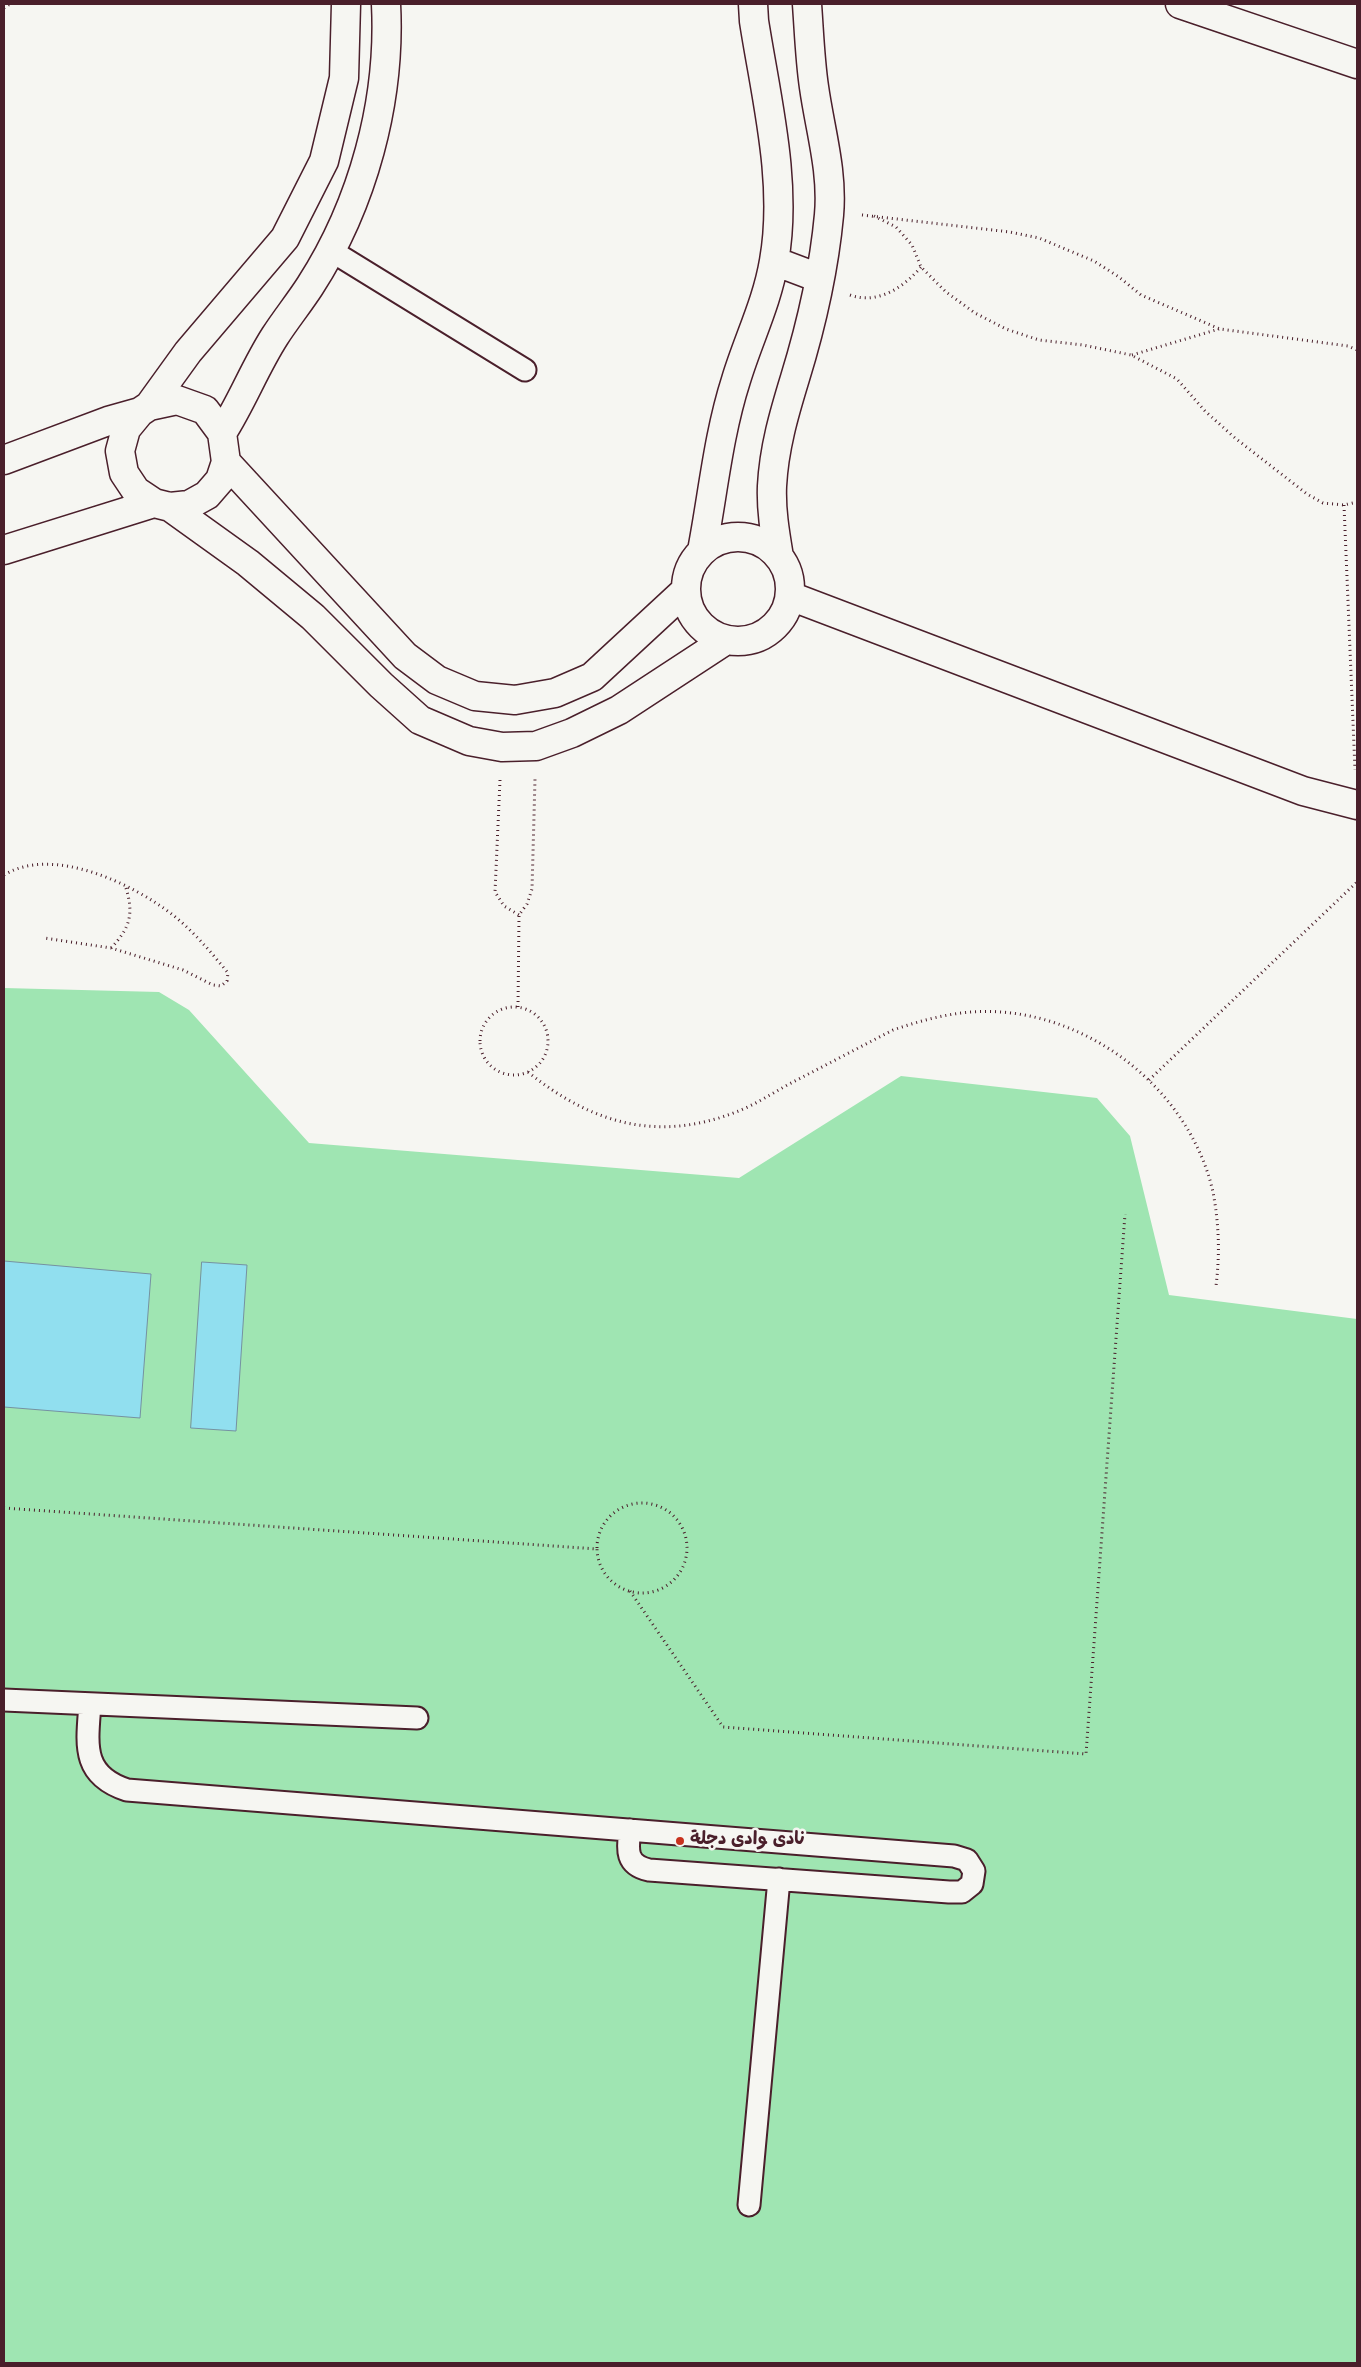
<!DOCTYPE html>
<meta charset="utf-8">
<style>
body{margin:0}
#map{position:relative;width:1361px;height:2367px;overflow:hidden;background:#f6f6f2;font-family:"Indie Flower",sans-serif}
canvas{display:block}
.frame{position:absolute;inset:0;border:5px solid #4a1f2b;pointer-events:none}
</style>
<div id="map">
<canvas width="1361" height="2367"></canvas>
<div class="frame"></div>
</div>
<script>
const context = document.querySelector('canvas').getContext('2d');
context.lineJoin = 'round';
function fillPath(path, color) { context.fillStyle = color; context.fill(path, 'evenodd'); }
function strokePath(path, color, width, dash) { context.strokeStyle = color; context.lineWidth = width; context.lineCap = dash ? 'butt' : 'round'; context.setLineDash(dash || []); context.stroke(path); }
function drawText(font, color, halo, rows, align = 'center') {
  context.font = font + ' "Indie Flower","Playpen Sans Arabic",sans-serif'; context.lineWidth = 5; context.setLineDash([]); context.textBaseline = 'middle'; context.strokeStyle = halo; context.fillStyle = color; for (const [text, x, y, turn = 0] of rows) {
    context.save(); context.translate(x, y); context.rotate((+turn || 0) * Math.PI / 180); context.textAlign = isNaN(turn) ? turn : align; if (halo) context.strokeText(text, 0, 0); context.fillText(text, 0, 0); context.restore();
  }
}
fillPath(new Path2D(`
 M4,988L159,992L189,1010L309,1143L739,1178L901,1076L1097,1098L1130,1136L1169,1295L1357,1319V2363H4Z`), '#9fe5b2');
const water = new Path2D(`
 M4,1261L151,1274L140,1418L4,1407Z
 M202,1262L247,1265L236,1431L191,1428Z`);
fillPath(water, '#91dfef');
strokePath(water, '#7592a1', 1);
const service = new Path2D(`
 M330,250L525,370
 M4,1700L417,1718
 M90,1704C87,1744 81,1775 127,1790L954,1856L967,1860L974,1871L972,1884L962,1892H949L649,1870C626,1865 627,1850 630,1830
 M749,2205L779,1879`);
const minor = new Path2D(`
 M1180,4L1357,64
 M774,261L819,278
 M149,406L188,352L285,238L324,161L344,78L346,4
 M222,433C242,402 255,367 275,336C286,319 299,303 310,286C363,204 391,101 386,4
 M4,460L108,421L140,412
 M226,462L405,656L437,680L475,696L515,700L555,693L592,677L686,590
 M170,507L189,505L207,495L220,480L226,462L222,433L205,410L177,400L149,406L140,412L126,429L120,451L124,473L136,491L154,503L170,507L248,563L313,617L381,685L420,720L469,741L502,747L536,746L572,733L619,710L726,640
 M686 589a52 52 0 1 1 104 0a52 52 0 1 1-104 0Z
 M4,550L154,503
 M702,551C713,494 718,436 736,380C748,340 767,303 774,261C788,183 766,98 754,21L753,4
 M779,557C775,533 771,510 772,486C774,448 784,414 795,378C811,326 824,269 829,215C833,171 820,130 814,87C810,60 809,31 807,4
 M790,596L1303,791L1357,805`);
strokePath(service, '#4a1f2b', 25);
strokePath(minor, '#4a1f2b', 31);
strokePath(new Path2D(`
 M4,8L10,4
 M862,215L1010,232L1039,238L1094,261L1119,277L1141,295L1220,329L1348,346L1357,350
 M874,216L896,227L912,245L921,267L946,292L975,313L1006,329L1039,340L1083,345L1131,355L1177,379L1205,411L1235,438L1307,494L1323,503L1344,505L1357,502
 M850,295C878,305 904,287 921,267
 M1132,355L1219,329
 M1344,505L1355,770
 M500,780L495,892L504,906L519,915
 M4,875C53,845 133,884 173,915C194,932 211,952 228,973L227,981L221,986L213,985L183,970L111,948L44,938
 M111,948C130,928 134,914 126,888
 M480 1041a34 34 0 1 1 68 0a34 34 0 1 1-68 0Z
 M518,1007L519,915L527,904L532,889L535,779
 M528,1072C591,1123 657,1143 736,1112C755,1105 774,1092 793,1082C826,1065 860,1047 893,1030C928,1018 964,1009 1001,1012C1099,1019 1191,1095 1213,1192C1219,1224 1220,1254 1216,1286
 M1149,1080L1357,882
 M597 1548a45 45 0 1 1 90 0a45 45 0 1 1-90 0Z
 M4,1508L597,1549
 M630,1591L723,1727L1086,1754L1125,1214`), '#4a1f2b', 3, [1, 4]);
strokePath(service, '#f6f6f2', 21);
strokePath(minor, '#f6f6f2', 28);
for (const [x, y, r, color] of [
 [680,1841,5,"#c8321e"]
]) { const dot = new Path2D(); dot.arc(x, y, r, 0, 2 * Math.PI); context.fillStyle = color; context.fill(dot); strokePath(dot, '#f6f6f2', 2); }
drawText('bold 18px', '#4a1f2b', '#f6f6f2', [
 ["نادى وادى دجلة",690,1841]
], 'left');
</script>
